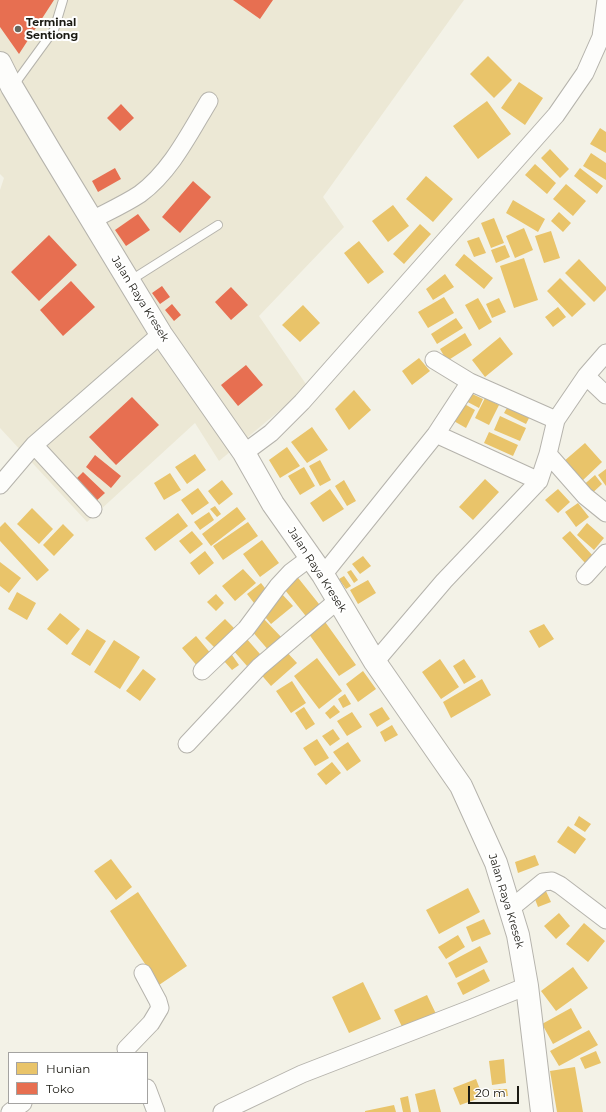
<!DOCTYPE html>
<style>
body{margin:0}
#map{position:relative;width:606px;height:1112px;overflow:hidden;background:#f3f2e7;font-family:Montserrat,sans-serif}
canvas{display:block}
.legend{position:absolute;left:8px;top:1052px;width:140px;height:52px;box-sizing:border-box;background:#fff;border:1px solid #a4a3a1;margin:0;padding:5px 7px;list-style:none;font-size:12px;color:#1b1a13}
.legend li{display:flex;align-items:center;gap:8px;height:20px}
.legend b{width:20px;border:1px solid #a4a3a1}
.scale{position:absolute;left:468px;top:1086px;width:51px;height:18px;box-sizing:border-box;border:2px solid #1b1a13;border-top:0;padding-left:5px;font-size:12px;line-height:14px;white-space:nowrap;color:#1b1a13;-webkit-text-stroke:3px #fff;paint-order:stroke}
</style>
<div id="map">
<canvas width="606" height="1112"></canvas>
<ul class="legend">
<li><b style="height:11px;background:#e9c46a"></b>Hunian</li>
<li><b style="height:11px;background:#e76f51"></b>Toko</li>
</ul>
<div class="scale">20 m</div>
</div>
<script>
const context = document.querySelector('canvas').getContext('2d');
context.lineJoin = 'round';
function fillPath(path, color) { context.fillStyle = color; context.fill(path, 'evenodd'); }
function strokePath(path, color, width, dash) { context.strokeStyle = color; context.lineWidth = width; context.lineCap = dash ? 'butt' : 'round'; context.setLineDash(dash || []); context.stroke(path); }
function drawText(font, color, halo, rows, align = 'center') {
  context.font = font + ' Montserrat,sans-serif'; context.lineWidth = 4; context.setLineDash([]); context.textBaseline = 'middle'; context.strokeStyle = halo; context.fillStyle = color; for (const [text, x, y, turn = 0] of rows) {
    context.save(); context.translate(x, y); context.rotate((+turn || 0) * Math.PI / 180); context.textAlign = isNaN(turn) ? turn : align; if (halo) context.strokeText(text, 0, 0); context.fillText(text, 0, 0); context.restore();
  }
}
fillPath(new Path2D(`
 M0,0H464L323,197L344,227L259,316L308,387L219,461L195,423L87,522L0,428V190L4,178L0,174Z`), '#ece8d5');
fillPath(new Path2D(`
 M488,56L512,80L494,98L470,74Z
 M519,82L543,98L525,125L501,108Z
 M487,101L511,134L478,159L453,126Z
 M600,128L606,132V153L590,144Z
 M550,149L569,169L560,178L541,158Z
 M591,153L606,163V180L583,166Z
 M535,164L556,183L547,194L525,175Z
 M580,168L603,186L597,194L574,176Z
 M426,176L453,199L433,222L406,199Z
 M566,184L586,201L573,216L553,199Z
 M513,200L545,219L538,232L506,213Z
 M393,205L409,226L388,242L372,221Z
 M559,212L571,223L563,232L551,221Z
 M494,218L504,243L491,248L481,223Z
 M420,224L431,234L404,264L393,254Z
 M524,228L533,250L515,258L506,236Z
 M551,231L560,258L544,263L535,236Z
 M479,237L486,253L474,257L467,241Z
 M359,241L384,272L368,284L344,253Z
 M505,245L510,257L496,263L491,250Z
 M464,254L493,278L484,289L455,265Z
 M524,258L538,300L514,308L500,266Z
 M579,259L606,287V290L594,302L565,273Z
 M445,274L454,287L433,300L426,289Z
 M560,278L586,304L572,317L547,291Z
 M444,297L454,313L428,328L418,312Z
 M478,298L492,322L479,330L465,305Z
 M499,298L506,312L492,318L486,304Z
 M303,305L320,323L300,342L282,325Z
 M558,307L566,317L553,327L545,317Z
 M456,318L463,328L437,344L431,334Z
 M465,333L472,345L447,361L440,349Z
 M500,337L513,354L485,377L472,360Z
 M419,358L430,371L412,385L402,371Z
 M354,390L371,410L349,430L335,409Z
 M466,391L483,399L479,408L462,399Z
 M485,398L499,405L489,425L475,418Z
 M461,402L475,410L466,428L452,420Z
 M508,406L529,418L526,424L504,413Z
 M500,416L526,428L520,441L494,430Z
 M312,427L328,450L307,463L291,442Z
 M489,432L518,445L513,456L484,443Z
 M585,443L602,462L581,482L563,462Z
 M287,447L300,466L280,478L269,460Z
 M195,454L206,470L187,484L175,467Z
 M320,460L331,480L320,486L309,466Z
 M304,467L315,486L300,495L288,476Z
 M606,469V486L598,475Z
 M170,473L181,490L164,500L154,483Z
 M595,475L602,484L588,497L580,488Z
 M485,479L499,492L473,520L459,507Z
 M222,480L233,494L219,505L208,491Z
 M344,480L356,501L347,506L335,486Z
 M198,488L209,503L192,515L181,500Z
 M330,489L344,509L323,522L310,503Z
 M558,489L570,502L558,513L545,500Z
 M578,503L589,517L576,527L565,512Z
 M215,506L221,514L217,517L210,509Z
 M237,507L246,519L211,546L202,534Z
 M32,508L53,529L39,544L17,524Z
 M209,512L214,520L200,530L194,522Z
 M178,513L188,526L155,551L145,538Z
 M5,522L49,570L37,581L0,541V527Z
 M248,522L258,536L223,560L213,546Z
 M587,523L604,538L594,550L577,535Z
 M63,524L74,535L54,556L43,545Z
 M192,531L203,544L190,554L179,541Z
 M570,531L594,557L586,564L562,538Z
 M262,540L279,563L260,577L243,554Z
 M205,551L214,563L199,575L190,563Z
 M363,556L371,566L360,574L352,564Z
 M0,562L21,578L9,593L0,586Z
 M243,569L256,583L235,601L222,586Z
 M351,570L358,580L354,583L347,572Z
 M295,574L323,609L309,620L281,585Z
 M344,576L351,586L346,589L339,579Z
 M368,580L376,593L358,604L350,590Z
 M261,583L268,592L254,603L247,594Z
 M17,592L36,603L27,620L8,609Z
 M281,593L293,606L271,624L260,611Z
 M216,594L224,603L216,611L207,602Z
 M60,613L80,629L67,645L47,629Z
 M263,618L284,640L270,652L251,630Z
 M225,619L239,633L219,652L205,638Z
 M323,619L356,665L339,676L306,630Z
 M544,624L554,639L539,648L529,631Z
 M87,629L106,641L90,666L71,654Z
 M196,636L212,655L198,667L182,648Z
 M246,638L260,654L247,666L233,650Z
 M114,640L140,657L120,689L94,672Z
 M284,649L297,663L271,686L258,671Z
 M232,655L239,665L232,670L224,661Z
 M317,658L342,691L319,709L294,676Z
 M440,659L459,687L441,699L422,672Z
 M464,659L476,677L464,684L453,666Z
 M143,669L156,679L140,701L126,691Z
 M363,671L376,689L358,702L346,684Z
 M482,679L491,695L451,718L443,702Z
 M292,681L306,703L291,713L276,691Z
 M345,694L351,704L343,708L338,699Z
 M334,705L340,712L330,719L325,713Z
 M304,707L315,724L306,730L295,713Z
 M382,707L390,719L377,727L369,714Z
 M352,712L362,727L347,736L337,721Z
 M392,725L398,735L385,742L380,732Z
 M333,729L340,739L330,746L322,736Z
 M317,739L329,758L315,766L303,748Z
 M348,742L361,761L347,771L333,752Z
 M332,762L341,773L326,785L317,774Z
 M579,816L591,824L585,832L574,825Z
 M568,826L586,839L575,854L557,842Z
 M535,855L539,865L518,873L515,862Z
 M111,859L132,887L116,900L94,871Z
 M468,888L480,912L439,934L426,910Z
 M545,889L551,902L538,907L533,894Z
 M138,892L187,966L159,985L110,911Z
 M559,913L570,926L556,939L544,926Z
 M484,919L491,934L472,942L466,927Z
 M584,923L605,941L588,962L566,944Z
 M458,935L465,947L446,959L438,947Z
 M480,946L488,962L456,978L448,963Z
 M573,967L588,988L556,1011L541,991Z
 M484,969L490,981L463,995L457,983Z
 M363,982L381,1019L349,1033L332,997Z
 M427,995L438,1018L405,1033L394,1010Z
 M571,1008L582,1028L553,1044L542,1024Z
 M589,1030L598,1045L559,1066L550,1051Z
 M596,1051L601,1063L585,1069L580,1058Z
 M504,1059L506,1083L492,1085L489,1061Z
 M575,1067L583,1112H557L550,1071Z
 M476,1079L483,1097L460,1105L453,1088Z
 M435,1089L441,1112H419L415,1094Z
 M493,1089H507L508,1096L493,1097Z
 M408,1096L411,1112H403L400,1098Z
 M394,1105L396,1112H365V1111Z`), '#e9c46a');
fillPath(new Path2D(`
 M0,0H54L19,54L0,27Z
 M233,0H273L260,19Z
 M121,104L134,118L120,131L107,118Z
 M115,168L121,179L98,192L92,181Z
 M193,181L211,197L180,233L162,217Z
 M138,214L150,230L126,246L115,230Z
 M49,235L77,265L39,301L11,272Z
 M71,281L95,307L63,336L40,310Z
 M162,286L170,297L160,304L152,293Z
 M231,287L248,305L231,320L215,302Z
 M172,304L181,315L174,321L165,310Z
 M246,365L263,385L238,406L221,385Z
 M132,397L159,425L116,465L89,437Z
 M95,455L121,476L111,488L86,467Z
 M83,472L105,493L94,503L73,482Z`), '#e76f51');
const service = new Path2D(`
 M14,85L54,30L63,0
 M131,280L218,225`);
const minor = new Path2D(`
 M92,220C107,212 125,204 140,194C171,171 189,134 209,101
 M434,360L470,382L556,420
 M586,376L606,353
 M436,434L539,481
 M34,445L93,509
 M244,453L271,433L302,402L556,115L585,73L601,37L606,0
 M548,454L585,496L606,513
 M0,485L34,445L161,334
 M323,575L436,434L470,382
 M585,576L606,553
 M375,662L444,581L539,481L548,454L556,420L586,376L606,395
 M202,671L246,629L278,586L291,572L311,557
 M187,744L259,667L338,600
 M510,909L543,882L552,881L560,885L606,920
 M126,1049L151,1023L160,1008L158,1001L143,973
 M147,1088L156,1112
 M10,1112L23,1103
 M222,1112L302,1074L470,1009L527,986`);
const secondary = new Path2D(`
 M0,63L12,87L50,151L161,334L244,453L273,504L323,575L375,662L461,786L496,863L518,935L527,986L542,1112`);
strokePath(service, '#b5b3ac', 10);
strokePath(minor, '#b5b3ac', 19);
strokePath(secondary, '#b5b3ac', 24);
strokePath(service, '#fdfdfb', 8);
strokePath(minor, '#fdfdfb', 17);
strokePath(secondary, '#fdfdfb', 22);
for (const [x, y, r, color] of [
 [18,29,4,"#67665d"]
]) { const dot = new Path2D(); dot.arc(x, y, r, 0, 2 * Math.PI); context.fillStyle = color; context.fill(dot); strokePath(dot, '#fff', 1.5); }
drawText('bold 11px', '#1b1a13', '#fff', [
 ["Terminal",26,23],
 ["Sentiong",26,36]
], 'left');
drawText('11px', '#1b1a13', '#fff', [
 ["Jalan Raya Kresek",140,299,58],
 ["Jalan Raya Kresek",317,570,57],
 ["Jalan Raya Kresek",506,901,73]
]);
</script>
